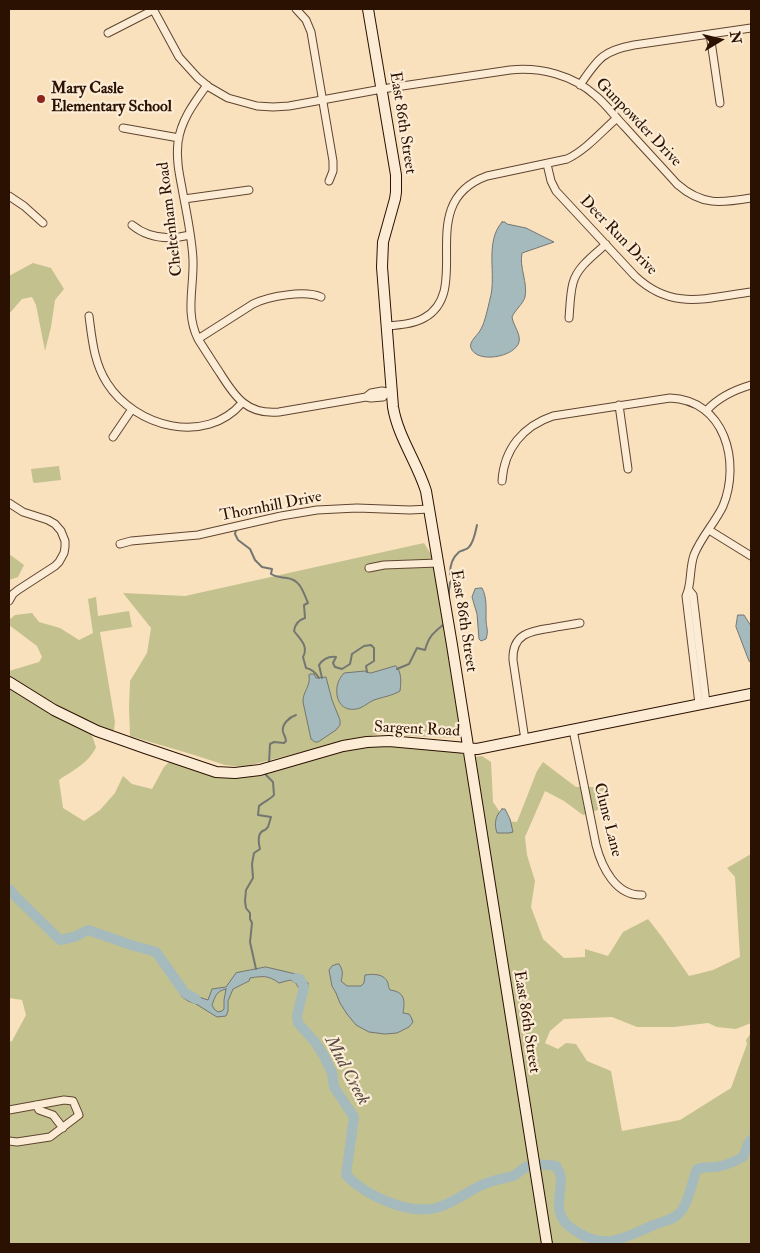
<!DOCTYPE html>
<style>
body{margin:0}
#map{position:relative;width:760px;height:1253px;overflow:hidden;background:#fae1be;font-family:"IM FELL Double Pica",serif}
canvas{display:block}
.frame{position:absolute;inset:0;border:10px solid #2b1101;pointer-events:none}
.north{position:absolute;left:695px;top:15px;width:50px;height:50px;-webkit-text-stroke:4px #fcecd5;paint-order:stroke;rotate:81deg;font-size:14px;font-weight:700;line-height:20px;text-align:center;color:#2b1101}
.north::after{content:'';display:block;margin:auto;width:18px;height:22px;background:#2b1101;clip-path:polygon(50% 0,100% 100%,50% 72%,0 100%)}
</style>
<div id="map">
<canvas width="760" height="1253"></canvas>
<div class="frame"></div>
<div class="north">N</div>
</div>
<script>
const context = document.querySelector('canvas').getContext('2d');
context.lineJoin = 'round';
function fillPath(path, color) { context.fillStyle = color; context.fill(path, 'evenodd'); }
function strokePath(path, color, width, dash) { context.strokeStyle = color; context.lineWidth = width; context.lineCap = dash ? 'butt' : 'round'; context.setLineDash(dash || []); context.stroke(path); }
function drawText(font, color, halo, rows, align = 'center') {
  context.font = font + ' "IM FELL Double Pica",serif'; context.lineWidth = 4.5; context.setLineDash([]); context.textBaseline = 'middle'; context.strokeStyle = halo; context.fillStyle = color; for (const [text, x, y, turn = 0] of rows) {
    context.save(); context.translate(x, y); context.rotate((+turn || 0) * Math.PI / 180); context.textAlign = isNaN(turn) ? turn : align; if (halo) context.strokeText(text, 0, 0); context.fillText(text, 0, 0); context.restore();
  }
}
fillPath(new Path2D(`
 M33,263L51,268L64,289L55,300L51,327L45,351L36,305L32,297L22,299L9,314V276Z
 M59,466L61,480L35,483L33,482L31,469Z
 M424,543L432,556L460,729L457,738L411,736L384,733L329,745L243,767L225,765L191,754L130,736L129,707L130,681L147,653L151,628L123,593L185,596Z
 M9,554L24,565L18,577L9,580Z
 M96,597L98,616L129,611L132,627L100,632L115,722L114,730L110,731C75,716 41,698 9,678V671L39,662L42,657L37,646L9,625V620L15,615L32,613L39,622L60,628L79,640L93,633L88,599Z
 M9,685L90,730L96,747C90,762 72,771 59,780L63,808L84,821L100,810L115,793L123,776L132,784L152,789L164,767L171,760L217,774L245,777L262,774L337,751L378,743L462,751L466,757L543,1244H9V1042L12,1041L26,1015L22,1000L9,998Z
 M482,756L491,762L493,802L506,821L517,822L537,771L543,762L576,787H604L606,807L583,815L564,801L545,791L525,837L527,855L535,881L531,907L543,939L564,958L585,957V949L608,956L623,932L648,919L662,937L689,976L713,970L740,957L735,877L727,868L751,854V1023L736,1029L717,1027L708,1023L674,1027H637L612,1017L564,1019L550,1031L545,1043L558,1049L566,1043L576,1044L587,1061L611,1071L622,1131L680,1120L731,1088L747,1044L746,1040L751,1033V1244H550L474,757Z`), '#c3c18e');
const water = new Path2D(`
 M502,222H505L507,224L526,228L554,242L522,253C519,267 528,283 525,297C523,304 515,310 512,317C513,325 521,334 519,342C515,357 477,364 471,348C468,342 479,334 481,329C485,322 488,307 490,299C497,275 484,243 502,222Z
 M480,588H482C487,597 486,609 486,619C486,628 489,630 486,639L481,641L479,639L477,614L472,597L475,589Z
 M738,615H744L751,626V663L749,661L736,627Z
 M396,666C402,672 401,683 400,691C392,696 382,697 374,700C369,702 365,706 360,708C348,712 339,707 337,695C336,686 338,680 344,673L365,671L370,673Z
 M311,674H314L316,678L326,677L332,700L340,720V725L336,730L318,742H315L311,739L303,702C303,690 311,687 309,675Z
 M502,809H505L510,819L513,832L509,833H497C494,824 495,816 502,809Z
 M339,964C343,970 343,974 341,981L347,986H361L364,983L365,975C373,974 384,973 388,983C388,985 389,988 390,990C405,992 405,1000 403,1013L409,1014L411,1017L413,1022L409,1027L397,1033L385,1034L369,1032L356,1025L347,1014L340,1003L336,993L332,986L329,970L332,966Z
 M266,967L300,975L308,983V987H298L296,983L290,980L279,983C268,975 263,976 250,978L249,981L233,989L228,1001V1011L226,1016L217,1017L196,1004L188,1001L181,996L188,990L199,997L208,1000L212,989L226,987L236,973ZM226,989L224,1000V1009L222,1011L218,1012L214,1009L212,1005C215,997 216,991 226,989Z`);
fillPath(water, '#a5babd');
strokePath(water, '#747672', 1);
strokePath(new Path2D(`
 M236,530L235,534L238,540L250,549L255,560L262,567L272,569L271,574C277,578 280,577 287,578C301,580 303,592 308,603L304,605L305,618C298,620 295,624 294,631C300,639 309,646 303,657L306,668C312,669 316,673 319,678
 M449,600V590L450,583L452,579V576L450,574C450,566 453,557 459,552C462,550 467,550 469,547C473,543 476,530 477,525
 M397,669L409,664L417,648L425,650C429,636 433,633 444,624
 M322,678L319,665C323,659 328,656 336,657L333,663L335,667L342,669L350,664L352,654L364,646L371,645L374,648V661L366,666L367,672
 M269,763L270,744L274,742L284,743L286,741C286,738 284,735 283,732C281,724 290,717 296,715
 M256,969L250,942L252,923L250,919V913L246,908L245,901L246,890L253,878L252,864L254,853L260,849C258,841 257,832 265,830L268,827L271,817L258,815L259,806C264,801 270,800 274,795L273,782L266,775L267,772`), '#747672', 2);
strokePath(new Path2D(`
 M9,889L15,896L60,940L74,937L88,930L134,946L142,948L156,952L185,993L196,999
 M296,978L300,979L304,987L297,1016L298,1023L315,1042L324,1056L332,1073L334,1087L354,1117L346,1175C365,1195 407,1215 436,1208C452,1204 465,1193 480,1186C490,1180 502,1179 513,1176C518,1174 521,1169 526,1167C535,1164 546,1164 556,1166C556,1166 559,1172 560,1173C564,1188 553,1206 564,1221C567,1226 574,1230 579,1233C607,1251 627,1236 654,1225C663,1221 675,1220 681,1211C688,1204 693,1179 697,1169C704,1167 708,1167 715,1167C725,1166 734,1162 743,1157L748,1144L751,1140`), '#a5babd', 10);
const street = new Path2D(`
 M153,9L179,57L198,78L209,87L228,98L257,106L273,107L289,106L382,89L510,70C541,67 573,75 596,96C607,105 615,117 625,127C642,146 660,165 677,184C702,206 721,203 751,198
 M296,9L306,20L311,32L333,161V171L329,181
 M108,33L153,10
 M710,34L720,103
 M207,85C194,103 181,120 178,142C176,158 179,173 182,188C186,211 192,236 193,260C194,288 185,313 198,339C205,350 212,361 220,373C235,397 247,415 279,412L349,400L366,397L371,393L382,391L387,392H392
 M580,85C598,59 602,51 634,45L751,28
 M123,128L179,138
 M547,164L551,181L556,191L635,276C672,311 706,298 751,292
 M9,196L24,206L43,223
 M184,199L249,190
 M132,225C149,239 169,240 190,235
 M89,316C92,339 94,363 107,383C135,427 205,446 242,403
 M569,318C570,307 570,294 573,283C577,267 594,255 606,244
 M387,326C400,325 413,324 424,318C475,290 412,203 487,176L567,159C586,150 601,132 617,118
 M198,339L253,304C269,296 305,290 321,297
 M366,397L371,398L383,397L387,392
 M619,405L628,469
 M707,410C719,397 734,390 751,385
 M113,437L132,409
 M502,481C504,449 523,426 553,416L670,398C725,400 741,462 723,506C715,523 701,537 694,555C689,569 692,584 686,596L699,704
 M9,503L23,512L48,520L55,524L61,531L65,541V547L64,553L59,562L55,566L18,590L13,594L9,601
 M709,530L751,556
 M120,544L131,541L198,535L281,516L317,510L357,508L410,510L429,509
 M369,568L384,565L438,563
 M689,590L693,595L706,703
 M573,730L596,845C602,868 616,896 642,895
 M525,740L513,660C512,634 530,631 551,628C561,626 570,625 580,623
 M36,1105L39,1110L53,1115L63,1128
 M9,1110L64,1100L73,1101L79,1115L50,1137L17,1142L9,1141`);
const secondary = new Path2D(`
 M368,9L396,175V192L395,199L383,242L382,267L393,407C398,437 417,462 426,491L452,645L547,1244
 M9,682L54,710L97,731L145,748L216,772L235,773L260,770L343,746L367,742L389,741L477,749L751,694`);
strokePath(street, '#5f4530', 9);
strokePath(secondary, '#2b1101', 12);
strokePath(street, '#fcecd5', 7);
strokePath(secondary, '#fcecd5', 10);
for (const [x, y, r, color] of [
 [41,99,5,"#8f2418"]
]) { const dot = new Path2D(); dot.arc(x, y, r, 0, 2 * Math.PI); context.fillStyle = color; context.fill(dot); strokePath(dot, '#fcecd5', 2); }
drawText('bold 16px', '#2b1101', '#fcecd5', [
 ["Mary Casle",51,90],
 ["Elementary School",51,108]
], 'left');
drawText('16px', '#2b1101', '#fcecd5', [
 ["East 86th Street",402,123,81],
 ["Gunpowder Drive",638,123,46],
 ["Cheltenham Road",171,219,-97],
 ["Deer Run Drive",618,236,46],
 ["Thornhill Drive",271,507,-11],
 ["East 86th Street",463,621,81],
 ["Sargent Road",417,730,3],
 ["Clune Lane",607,820,76],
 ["East 86th Street",526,1022,81]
]);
drawText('italic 18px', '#564c43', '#fcecd5', [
 ["Mud Creek",346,1071,62]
]);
</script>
